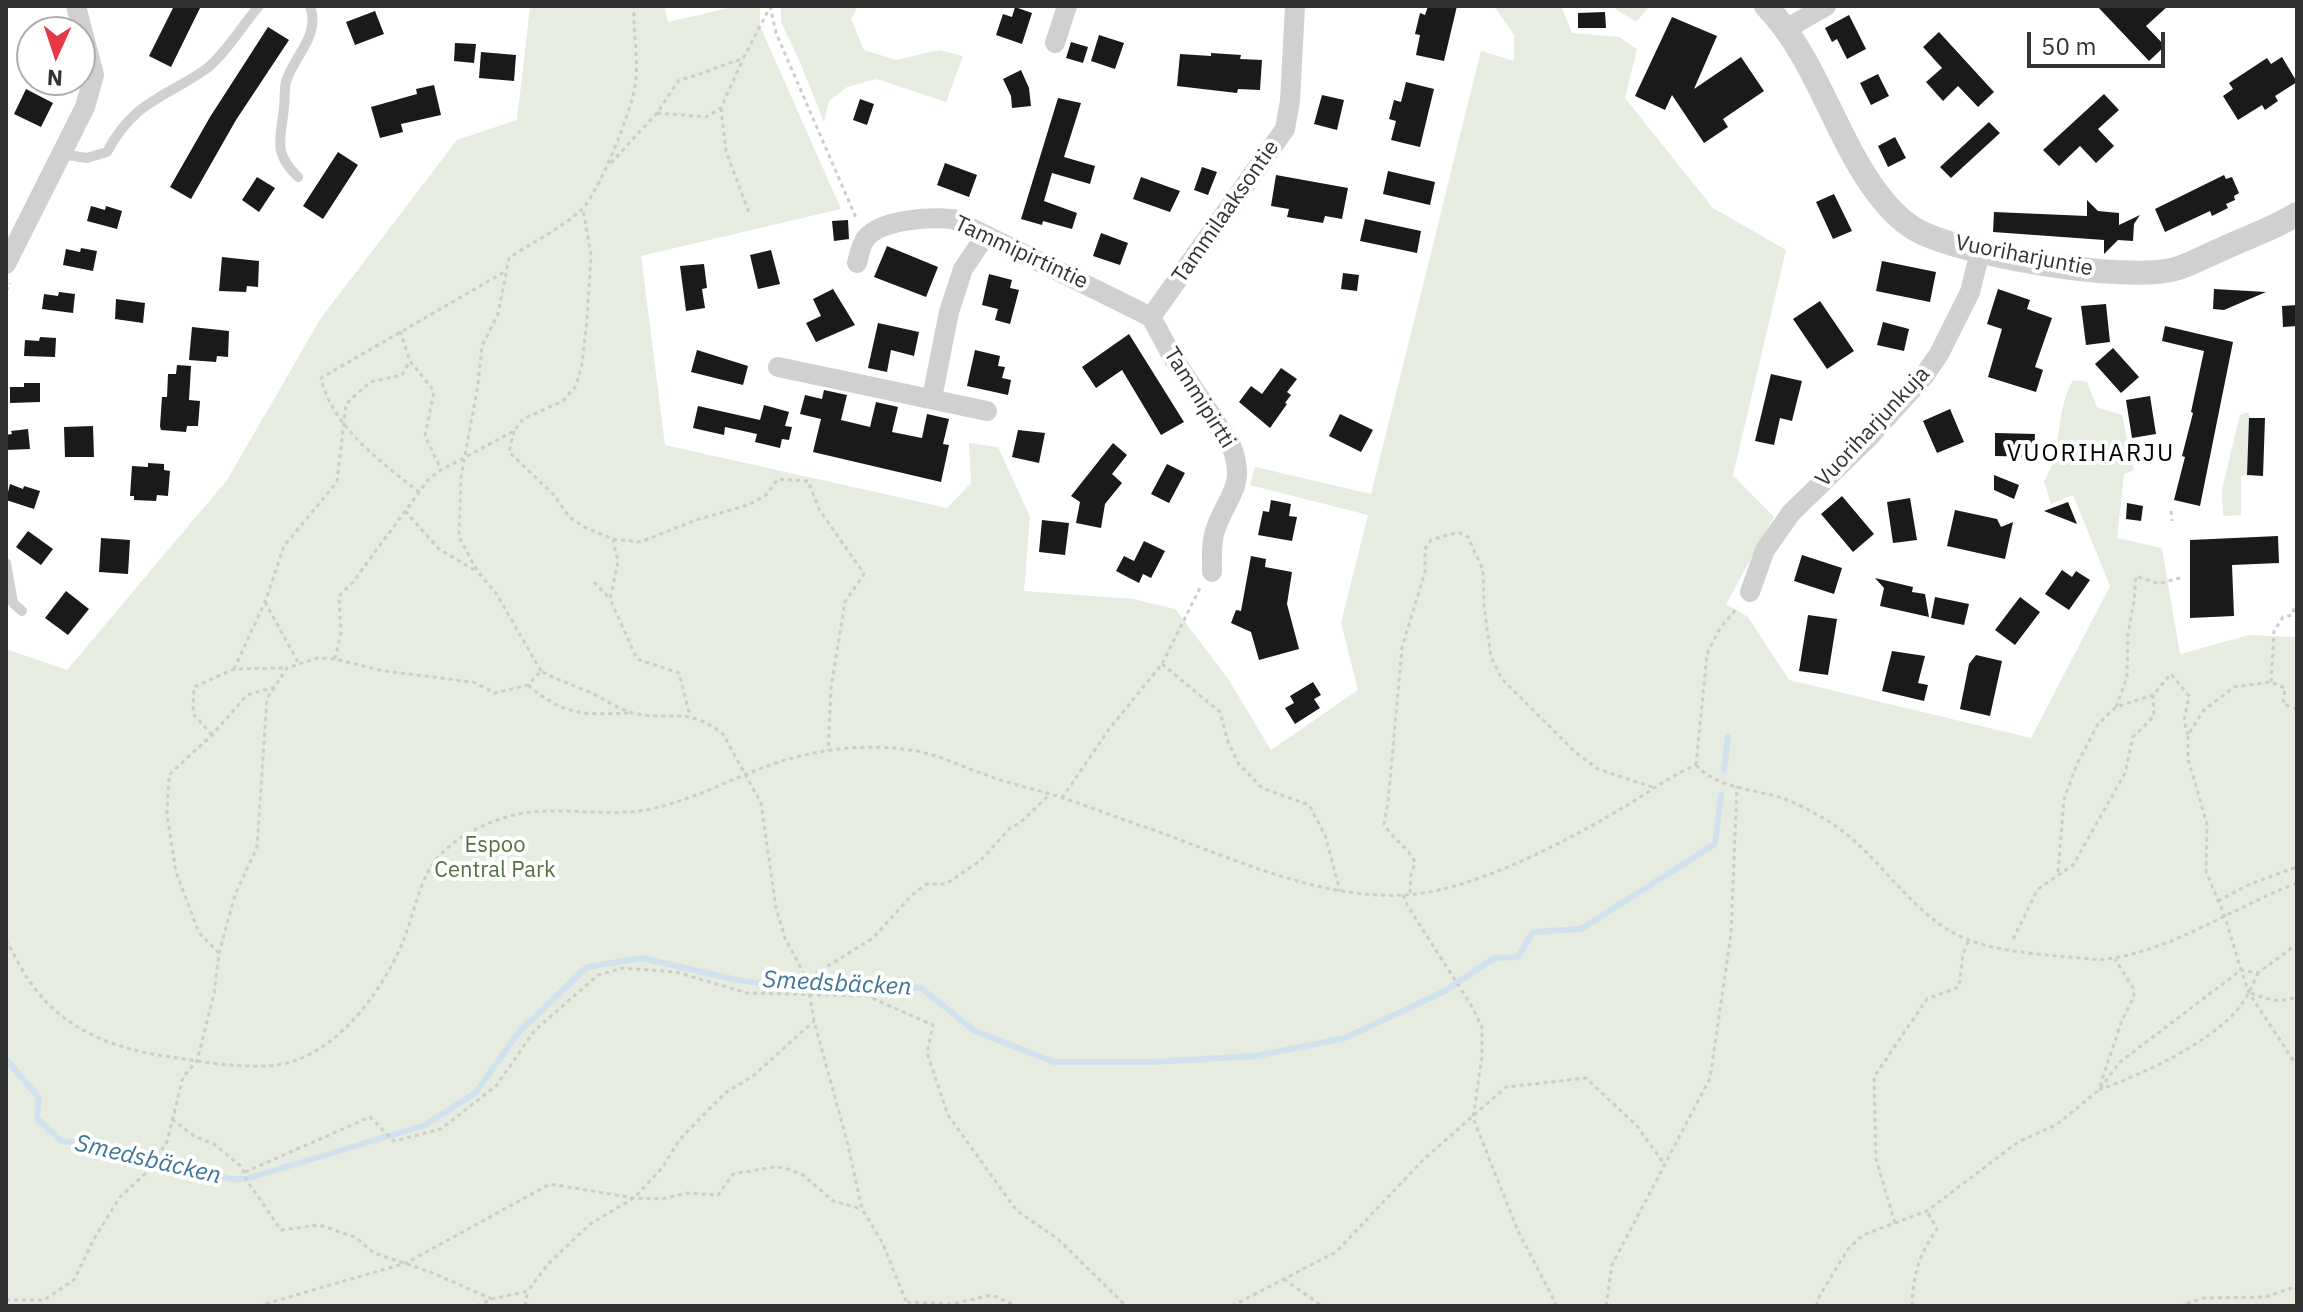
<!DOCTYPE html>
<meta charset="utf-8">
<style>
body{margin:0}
#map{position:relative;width:2303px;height:1312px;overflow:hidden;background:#fff;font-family:"IBM Plex Sans",sans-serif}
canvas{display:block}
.frame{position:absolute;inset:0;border:8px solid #333;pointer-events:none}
.north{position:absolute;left:16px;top:16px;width:80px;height:80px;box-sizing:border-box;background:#fff;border:2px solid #adadad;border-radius:50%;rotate:183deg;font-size:22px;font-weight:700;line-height:32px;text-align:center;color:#333}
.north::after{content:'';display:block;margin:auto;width:28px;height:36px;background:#e63946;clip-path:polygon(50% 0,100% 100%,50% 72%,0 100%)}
.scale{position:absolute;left:2027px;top:32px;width:138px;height:36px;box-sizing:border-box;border:4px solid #333;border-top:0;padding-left:10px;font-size:24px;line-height:28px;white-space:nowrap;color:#333;-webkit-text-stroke:6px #fff;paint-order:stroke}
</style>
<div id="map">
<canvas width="2303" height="1312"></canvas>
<div class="frame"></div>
<div class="north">N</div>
<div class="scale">50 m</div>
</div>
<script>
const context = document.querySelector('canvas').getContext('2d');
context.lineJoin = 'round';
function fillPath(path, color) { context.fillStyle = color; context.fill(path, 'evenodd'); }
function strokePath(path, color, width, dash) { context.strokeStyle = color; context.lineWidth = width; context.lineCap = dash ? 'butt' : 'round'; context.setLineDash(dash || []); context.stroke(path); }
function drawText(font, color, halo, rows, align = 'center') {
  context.font = font + ' "IBM Plex Sans",sans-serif'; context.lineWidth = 8; context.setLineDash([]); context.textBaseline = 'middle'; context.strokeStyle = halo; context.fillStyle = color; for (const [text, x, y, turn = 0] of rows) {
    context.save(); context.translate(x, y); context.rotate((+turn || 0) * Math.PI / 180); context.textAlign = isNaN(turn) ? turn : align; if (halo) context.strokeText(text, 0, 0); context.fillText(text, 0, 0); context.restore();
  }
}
fillPath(new Path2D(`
 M664,6L668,22L737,6H760V26L841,209L641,256L665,445L947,508L971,483L969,443L998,447L1030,517L1024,591L1133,599L1175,609L1229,680L1271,750L1358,690L1341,623L1368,515L1250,485L1255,467L1371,494L1481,51L1514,61V35L1494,6H1561L1572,33L1619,37L1637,49L1625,98L1713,208L1786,250L1733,475L1774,517L1726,604L1748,617L1789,680L2031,738L2110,586L2073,495L2051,504L2044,481C2064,450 2054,412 2073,380L2087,382L2097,407L2122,415L2134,470L2124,474L2117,538L2162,548L2180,654L2249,635L2297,637V1306H6V649L67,670L227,480L321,318L457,140L517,120L530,7Z
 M781,6H858L851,19L864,50L896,60L939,50L963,56L946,102L877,79L847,87L829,101L824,122L799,60L781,22Z
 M1611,6H1650L1636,22Z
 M2249,412L2247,475L2241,476V515L2223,516L2222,489L2240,415Z`), '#e6ecdf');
strokePath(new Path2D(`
 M1724,770L1728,736
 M6,1059L39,1098L37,1118L60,1140L142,1157L231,1179H246L425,1125L475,1093L520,1031L587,967L642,958L737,980L785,986L862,981L921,988L975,1031L1054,1062H1152L1255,1056L1345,1038L1445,991L1494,958L1518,957L1533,932L1581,929L1715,844L1721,795`), '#cfe2ee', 6);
fillPath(new Path2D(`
 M174,6H201L171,67L149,56Z
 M1428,6H1457L1444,61L1416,55L1420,35L1415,34L1420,13L1425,15Z
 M2097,6H2168L2146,26L2165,46L2149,61Z
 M1015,7L1032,13L1022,44L996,35L1003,14L1012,17Z
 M375,11L384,34L355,45L346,22Z
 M1605,12L1606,28H1578V13Z
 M1849,15L1866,49L1847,59L1837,39L1832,42L1825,28Z
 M1672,17L1717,36L1694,89L1741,57L1764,91L1723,119L1728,127L1704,143L1672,95L1665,110L1635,96Z
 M268,27L289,40L236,120L191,199L170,187L210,117Z
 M1939,32L1994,92L1978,107L1958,86L1943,101L1926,82L1942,68L1923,47Z
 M1099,35L1124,43L1115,69L1091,61Z
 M1071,42L1088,47L1083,63L1066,58Z
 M455,43L476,44L474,63L454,61Z
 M481,52L516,55L514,81L479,78Z
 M1211,53L1241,55L1240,59L1262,60L1260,90L1238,89L1237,93L1177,86L1180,54L1211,56Z
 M2282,57L2297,82L2275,96L2278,101L2265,110L2262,105L2238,120L2223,96L2233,89L2229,83L2267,58L2271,64Z
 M1021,70L1029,88L1031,106L1012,108L1011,96L1003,79Z
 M1878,74L1889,96L1871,105L1860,83Z
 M1406,82L1434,89L1420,147L1391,140L1396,121L1389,119L1394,100L1401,102Z
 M434,85L441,115L401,124L403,132L380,138L371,107L417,94L416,89Z
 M26,89L53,103L41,127L14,114Z
 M2104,94L2119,110L2098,129L2114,146L2096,163L2080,146L2059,166L2043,150Z
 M1322,95L1344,100L1337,130L1314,124Z
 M1058,98L1081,103L1064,157L1095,166L1090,184L1052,173L1044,201L1077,213L1072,229L1043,221L1042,225L1021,219Z
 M860,99L874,104L867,125L853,120Z
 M1989,122L2000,133L1951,178L1940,167Z
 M1895,137L1906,158L1888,167L1878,146Z
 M338,152L358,165L323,219L303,206Z
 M945,163L977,175L969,197L937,185Z
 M1202,167L1217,172L1208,195L1194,190Z
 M1388,171L1435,182L1430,205L1383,194Z
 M1276,175L1348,188L1342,219L1325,216L1323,223L1287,217L1289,209L1271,206Z
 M2224,175L2226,179L2232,177L2239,193L2234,196L2235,200L2226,204L2228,208L2212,216L2210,211L2165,232L2155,209Z
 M257,177L275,188L259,212L242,200Z
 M1141,177L1180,191L1170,212L1133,199Z
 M1834,194L1852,231L1833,239L1816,202Z
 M2087,200L2098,211L2119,213V225L2140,215L2134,224L2133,241L2118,240L2104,254V240L1993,232L1994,212L2087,216Z
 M91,206L105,210L106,206L122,211L117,229L87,221Z
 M1365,219L1421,231L1417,253L1360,241Z
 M848,220L849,239L834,241L832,221Z
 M1101,233L1128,243L1120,265L1093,256Z
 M887,246L938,267L926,297L874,277Z
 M81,248L97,251L93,271L63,265L66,249L80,252Z
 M771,250L780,284L758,289L750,255Z
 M222,257L259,261L258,287L247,286L246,292L219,291Z
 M1882,261L1936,272L1930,302L1876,291Z
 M704,264L707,288L702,289L705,308L686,311L680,266Z
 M1343,273L1359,275L1357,291L1341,289Z
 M989,274L1012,280L1010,288L1019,290L1010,324L995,320L998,309L982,305Z
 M833,289L855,325L816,342L806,323L821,316L813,299Z
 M1998,289L2030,300L2027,309L2052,318L2035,367L2043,370L2036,392L1988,377L2002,329L1987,324Z
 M2214,289L2266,292L2224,310L2213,309Z
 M59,292L75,294L73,313L42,309L44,294L58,296Z
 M116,299L145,303L143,323L115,319Z
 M1820,301L1854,351L1827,369L1793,319Z
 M2106,304L2110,342L2086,345L2081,306Z
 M2297,305V326L2283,327L2282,306Z
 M1883,322L1909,329L1904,351L1877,345Z
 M878,323L919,332L914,356L891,350L887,372L868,368Z
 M2165,326L2233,342L2200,506L2174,500L2185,457L2182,456L2193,413L2191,412L2204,351L2162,341Z
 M192,327L229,331L228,357L217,356L216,362L189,360Z
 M1129,334L1184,422L1161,435L1122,370L1096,388L1082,367Z
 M40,337L56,338L55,357L24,356L25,340L39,341Z
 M2113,348L2139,377L2121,393L2095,364Z
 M697,350L748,366L743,385L691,372Z
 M975,350L1000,356L998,366L1005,367L1002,378L1011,380L1008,395L967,386Z
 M177,365L191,366L189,400L200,401L198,426H187L186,432L161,430L160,426L162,397H167L168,374H176Z
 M1281,368L1297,379L1287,392L1291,395L1285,403L1287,404L1270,428L1239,402L1251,386L1262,394Z
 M1771,374L1802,381L1792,421L1780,418L1774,445L1755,441Z
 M24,383H40V402L10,403V387H24Z
 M824,390L847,395L841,420L870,427L876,402L898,407L892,432L922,438L927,414L949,419L943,444L949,445L941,482L813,452L821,419L800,414L805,395L822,399Z
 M2150,396L2156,434L2132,438L2126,400Z
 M764,405L789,412L785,426L792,427L789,440L782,439L780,448L755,442L757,434L725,427L724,435L693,428L698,406L760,420Z
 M1950,409L1964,442L1937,453L1923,421Z
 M1340,414L1373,430L1361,452L1329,436Z
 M2249,418H2265L2263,476L2247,475Z
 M93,426L94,457H65L64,427Z
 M28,429L30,449L6,450V435L12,434L11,431Z
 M1018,430L1045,433L1039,463L1012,457Z
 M1995,433L2035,434L2034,457L1995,456Z
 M1113,443L1127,455L1112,474L1122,483L1105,504L1101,528L1076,523L1080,502L1071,496Z
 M148,463L164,464V470L170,471L168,496L157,495L156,501L134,500V496H130L132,466L148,467Z
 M1167,464L1185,473L1169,503L1151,494Z
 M1994,475L2019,485L2014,499L1994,490Z
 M10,484L23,489L24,486L40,491L34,509L6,500Z
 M1842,496L1874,534L1853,552L1821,514Z
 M1910,498L1917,540L1893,543L1887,502Z
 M1271,500L1291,504L1289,516L1297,517L1292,541L1258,535L1263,511L1269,512Z
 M2068,502L2077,524L2044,511Z
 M2127,503L2143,506L2141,521L2126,519Z
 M1955,510L1997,519L2001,527L2013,522L2005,559L1947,546Z
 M1042,520L1069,523L1065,555L1039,552Z
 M28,531L53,549L41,565L16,547Z
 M2278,536L2279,563L2232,565L2234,616L2190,618V540Z
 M101,538L130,540L128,574L99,572Z
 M1144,541L1165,551L1151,578L1143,574L1139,583L1116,571L1124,556L1134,561Z
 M1802,555L1842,568L1834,594L1794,581Z
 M1251,556L1266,559L1265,567L1292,572L1287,604L1299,649L1259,660L1251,632L1231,623L1236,610L1241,611Z
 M2062,570L2072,577L2076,571L2090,580L2069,610L2045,594Z
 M1875,578L1913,587L1912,592L1925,594L1929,617L1880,606L1884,588Z
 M66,591L89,609L68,635L45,618Z
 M1935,597L1969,604L1964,625L1931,618Z
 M2020,597L2040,612L2015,645L1995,630Z
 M1808,615L1837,619L1828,675L1799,671Z
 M1892,651L1925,656L1918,683L1928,685L1924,701L1882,691Z
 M1976,655L2002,661L1990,716L1960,709L1969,664Z
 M1313,682L1321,695L1314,699L1320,708L1295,724L1285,708L1294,703L1290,696Z`), '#1a1a1a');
strokePath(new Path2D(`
 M770,6L776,33L857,220
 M721,108L726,151L749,213
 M657,113L706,117L721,108L743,59
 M611,163L657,113L679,80C702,75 720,65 743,59L769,9
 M6,291L10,283
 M400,331L410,361L434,391L425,436L441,469
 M514,431L509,452L554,495L569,517L584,527L613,539L618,562L610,599L637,659L679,673L690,716
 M419,492C381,462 332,427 321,378L506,271
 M405,511L439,549L474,570
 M2171,511L2172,521
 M613,539L640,542L696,520L748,505L766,495L778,479L808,481L819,509L864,574L845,602L831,688L828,751
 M594,582L610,599
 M265,602L299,664
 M335,659L341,633L339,596L353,582L428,480L441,470L514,431L523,419L563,401L576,386L582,364L587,320L591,255L583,209
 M1162,664L1220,712L1227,739L1238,763L1262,788L1309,805L1325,835L1340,891
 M234,669L265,602L284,546L337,482L346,404L370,382L402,375L410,361
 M541,671L496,593L478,572L459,537L461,477L478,385L482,346L498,314L509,258C531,243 562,228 581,210C598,195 632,110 635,86C639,58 633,33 634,6
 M2271,682L2274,631L2283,617L2292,615L2297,601
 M528,685C564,716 584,715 630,713
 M2116,707L2127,677L2128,634L2134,601L2136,576L2159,584L2183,577
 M2297,709L2283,704L2285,688L2271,682L2234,687L2204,710L2188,735V759L2207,824L2206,871L2225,917L2241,970L2249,993L2297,1066
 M212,735L193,714L194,687L234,669L287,668
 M1696,765C1718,789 1755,789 1785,799C1798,804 1811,811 1823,818C1871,845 1900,898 1945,928C1985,955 2052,954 2099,960C2170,953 2231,908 2297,883
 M1696,765L1707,654L1720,628L1738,607
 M1062,798L1110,728L1162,664L1200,588
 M2058,872L2064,799L2077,764L2098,724L2116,707L2153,695
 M1410,893L1411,875L1415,862C1406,845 1393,840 1384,824L1388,802L1402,647L1425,572V549L1431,540L1458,532L1468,537L1483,570L1484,606L1491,657L1502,679L1575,752L1598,769L1655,788
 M1403,895L1407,905L1471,1005L1482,1027V1056L1473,1118L1518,1231L1557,1306
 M2218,901L2250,884L2297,867
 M2013,939L2038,889L2073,865L2125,773L2133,737L2154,716L2153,695L2171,674L2189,696L2184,721L2188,735
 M6,940C15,956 24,975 36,990C68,1032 119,1050 171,1057C204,1062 243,1069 277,1065C335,1057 383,991 403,941C413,917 417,891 430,868C447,840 488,820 519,814C560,806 604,817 645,810C700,800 748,768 800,756C838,747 878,744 916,751C940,755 965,768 989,776C1013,785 1039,790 1063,798C1091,807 1118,818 1145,827C1228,856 1317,900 1406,895C1476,890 1569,840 1629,804C1652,790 1672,775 1696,765
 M219,953L199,933L176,872L167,815L169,775L212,735L247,695L275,687
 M807,979L873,938L913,894L927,884H946L981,860L1010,828L1020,823L1050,794
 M2251,993C2268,1000 2279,1003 2297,997
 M2100,1086L2122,1020L2134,997L2133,988L2115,959
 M2099,1090C2142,1074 2207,1045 2237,1010C2247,999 2252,985 2258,973
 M172,1119L194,1136L214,1144L242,1167L246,1179L281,1230L319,1225L355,1237L374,1253L428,1271L492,1299
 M245,1172L370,1117L394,1141L441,1129L497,1085L534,1031L598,975L623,968L676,972L747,993L867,996L933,1025L927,1053L948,1115L1016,1210L1058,1239L1126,1306
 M1895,1223L1876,1159L1874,1077L1927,999L1959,987L1963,954L1969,940
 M1284,1279L1322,1306
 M6,1300H44L74,1280L94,1239L120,1197L147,1172L167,1142L183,1077L197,1061L214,994L219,953L235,895L257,847L267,698L287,668L317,658L335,659L384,671L473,682L495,693L528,685L541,671C556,680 571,684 587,691C602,697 617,709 633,713C670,722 686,705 723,734L761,803L776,908L785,938L807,979L814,1021L847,1141L862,1209L882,1242L908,1306
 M907,1302L952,1304L992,1295L1016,1306
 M258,1306L406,1263L550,1184L634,1198L662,1199L686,1193L718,1195L733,1174L774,1167L785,1168L803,1175L833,1201L862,1209
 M477,1306L492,1299L528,1291L547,1265L590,1224L634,1198L662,1168L680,1139L725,1093L753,1076L814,1021
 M525,1306L528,1291
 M1232,1306L1336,1252L1423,1160L1506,1087L1586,1078L1637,1126L1665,1165
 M1606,1306L1612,1265L1710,1078L1731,934L1737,786
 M1816,1306L1820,1295L1848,1249L1863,1235L1927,1211L2018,1142L2056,1125L2099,1090L2120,1062L2241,970L2258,973L2297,944
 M1912,1306C1913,1275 1919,1254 1937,1229L1927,1211
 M2179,1306L2204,1298L2265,1297L2297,1286`), '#cdcdcd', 3, [4, 4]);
strokePath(new Path2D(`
 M61,154L87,158L107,152C134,101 163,99 206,69C223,57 244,23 259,6
 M298,177C272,152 281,139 284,107C285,99 284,90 286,82C294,55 321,36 310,6
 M6,563L13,603L22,611`), '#d0d0d0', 10);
strokePath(new Path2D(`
 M1784,30L1826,6
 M1055,43L1067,6
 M857,263C859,256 861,244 866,238C882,219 930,217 953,219L1151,317
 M6,264L85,107L94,75L76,6
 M1151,317L1285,129L1290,101L1295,6
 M1151,317L1172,356L1231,445C1248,489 1225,496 1214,534C1211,546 1212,560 1212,572
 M778,367L987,411
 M932,398L949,312L963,269L986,235
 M1750,592L1765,550L1791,513L1870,436L1924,376L1939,354L1970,292L1980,252`), '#d0d0d0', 20);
strokePath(new Path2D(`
 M1766,6C1817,59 1834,136 1878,194C1887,206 1900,220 1913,228C1956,255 2127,283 2175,269C2190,265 2205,256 2220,250C2245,238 2273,229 2297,214`), '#d0d0d0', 24);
drawText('22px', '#333', '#fff', [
 ["Tammilaaksontie",1226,212,-55],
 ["Tammipirtintie",1021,253,25],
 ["Vuoriharjuntie",2024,256,11],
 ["Tammipirtti",1199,398,58],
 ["Vuoriharjunkuja",1873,427,-47]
]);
drawText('22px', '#56703f', '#fff', [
 ["Espoo",495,846],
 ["Central Park",495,871]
]);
context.letterSpacing = '2px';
drawText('24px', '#000', '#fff', [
 ["VUORIHARJU",2091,454]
]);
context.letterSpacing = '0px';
drawText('italic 24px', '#3f7597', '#fff', [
 ["Smedsbäcken",837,984,3],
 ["Smedsbäcken",148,1160,13]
]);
</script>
